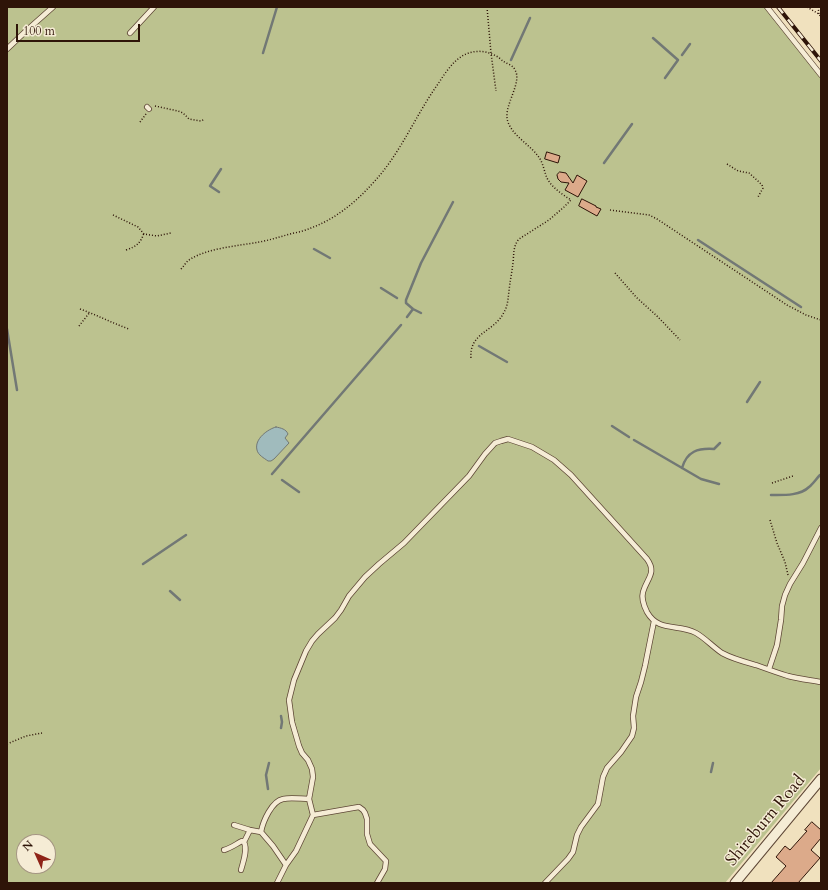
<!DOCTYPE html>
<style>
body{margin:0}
#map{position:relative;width:828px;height:890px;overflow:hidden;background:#f0e1be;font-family:Cardo,serif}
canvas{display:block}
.frame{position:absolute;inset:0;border:8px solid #2e1408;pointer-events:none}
.north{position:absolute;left:16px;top:834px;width:40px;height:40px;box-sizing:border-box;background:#f5ecd5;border:1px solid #a59683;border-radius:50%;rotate:315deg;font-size:11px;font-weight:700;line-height:16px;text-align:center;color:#2e1408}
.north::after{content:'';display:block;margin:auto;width:14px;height:18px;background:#8f2418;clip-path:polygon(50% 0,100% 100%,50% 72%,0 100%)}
.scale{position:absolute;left:16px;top:24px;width:124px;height:18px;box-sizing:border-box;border:2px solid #2e1408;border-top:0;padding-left:5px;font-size:12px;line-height:14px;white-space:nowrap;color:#2e1408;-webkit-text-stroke:3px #f5ecd5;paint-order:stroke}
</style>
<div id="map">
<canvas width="828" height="890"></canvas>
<div class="frame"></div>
<div class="north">N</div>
<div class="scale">100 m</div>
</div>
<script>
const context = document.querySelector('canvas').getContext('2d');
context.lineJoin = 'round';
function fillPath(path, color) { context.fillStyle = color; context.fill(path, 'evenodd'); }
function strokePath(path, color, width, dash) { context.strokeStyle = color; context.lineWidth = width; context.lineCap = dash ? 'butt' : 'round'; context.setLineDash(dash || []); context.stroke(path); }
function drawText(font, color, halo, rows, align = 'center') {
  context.font = font + ' Cardo,serif'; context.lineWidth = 3; context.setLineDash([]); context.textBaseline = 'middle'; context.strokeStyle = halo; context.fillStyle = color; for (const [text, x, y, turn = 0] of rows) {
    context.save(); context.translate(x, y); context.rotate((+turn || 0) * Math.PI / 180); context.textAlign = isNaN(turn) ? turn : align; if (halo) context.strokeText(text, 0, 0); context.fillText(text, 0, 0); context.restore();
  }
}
fillPath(new Path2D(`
 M7,7H768L821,72V768L725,883H7ZM24,842H48V866H24Z`), '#bcc28f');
const water = new Path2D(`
 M276,427C281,428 286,429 288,434L285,438L289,443L274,459L271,461H268C264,458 258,455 257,450C254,439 268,429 276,427Z`);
fillPath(water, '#a0bbbd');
strokePath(water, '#727875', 1);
strokePath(new Path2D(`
 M653,38L678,60L665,78
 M263,53L277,7
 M682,55L690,44
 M511,60L530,18
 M604,163L632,124
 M219,192L210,186L221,169
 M698,240L801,307
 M314,249L330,258
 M381,288L397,298
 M421,313L413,309L406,303V300L421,263L453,202
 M407,317L413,309
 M7,329L17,390
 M479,346L507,362
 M747,402L760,382
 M612,426L629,437
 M634,440L701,479L719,484
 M682,468C687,451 698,448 714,449L720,443
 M272,474L401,325
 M282,480L299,492
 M771,495C783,495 800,496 809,487C813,484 816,479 820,475
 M143,564L186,535
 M170,591L180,600
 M281,716L282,722L281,728
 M711,772L713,763
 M268,789L266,775L269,763`), '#727875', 2.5);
const building = new Path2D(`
 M547,152L560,156L558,163L545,159Z
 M560,172L566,173L573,183L577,175L587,181L578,197L565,190L569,183L561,182L558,179L557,175Z
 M582,199L596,206V207L601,209L597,216L579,206Z
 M812,822L821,830V838L811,850L820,858L798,883H771L786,866L776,857L785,846L790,850L807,831L805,830Z`);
fillPath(building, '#dcaa8a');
strokePath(building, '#2e1408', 1);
const lane = new Path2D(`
 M767,7L821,75
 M130,33L154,7
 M7,49L26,31L53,7
 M147,107L149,109
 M769,669L777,645L781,620L782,606L785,595L790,584L803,563L821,528
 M313,815L353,808L359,807L363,810L365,813L367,819V834L370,844L386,861L385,869L377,883
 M234,825L250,830L261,832L273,846L286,865
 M261,832C263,821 272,801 283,799C291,797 301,799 309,799
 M244,842L250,830
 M224,850C231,848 236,844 242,841L244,842C248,850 243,862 241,870
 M277,883L286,865L296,851L313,815L309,799L313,777L312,769L308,760L302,753L299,746L292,722L289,700L294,680L306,651L312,641L318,634L335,618L341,610L349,596L365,577L379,564L404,543L469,476L485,454L495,443L501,441L508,439L532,447L554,460L571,475L647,559C657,573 647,578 643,592C641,599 644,606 647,612C659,633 678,623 696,633C705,638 713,647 722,653C733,659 745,662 756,665C767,669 778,673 788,676C799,679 810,680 821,682
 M545,883L568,859L573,852L577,835L581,827L598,804L603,777L607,768L621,752L632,736L634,728L633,716L636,697L641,682L645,666L654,621`);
const street = new Path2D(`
 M735,883L821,779`);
strokePath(lane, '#5e4736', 6);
strokePath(street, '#5e4736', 11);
strokePath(new Path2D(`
 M487,7L491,53L496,91
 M807,7L819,14L821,17
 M818,7L819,14
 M155,106L178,111L183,113L189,119L201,121L205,119
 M140,122L146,114
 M727,164L738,171L749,173L759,182L762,185L763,188L758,197
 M610,210L649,215L657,219L787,305L806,315L821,320
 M113,215L138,227L144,234L157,236L171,233
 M126,250C137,246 140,244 144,233
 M181,269C184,266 186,262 189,260C207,248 238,246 259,242C271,240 282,236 294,233C300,232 306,230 311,228C335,219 355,203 372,184C400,155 415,116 438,84C445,73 453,61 464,55C474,50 486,50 496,56C499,57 501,60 503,61C507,64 513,65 515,70C523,83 502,107 508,122C513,136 529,144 538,156C543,162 544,171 547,178C552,188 562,194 571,200L564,207L549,220L519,239C513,246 514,254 513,263C512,272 510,281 509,291C508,298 508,306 504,312C495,332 469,332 471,358
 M615,273L636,297L658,317L680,340
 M80,309C97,315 112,323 129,329
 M79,326L90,312
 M772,483L793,476
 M770,520L777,543L785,562L788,575
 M7,744L26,736L42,733`), '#2e1408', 1.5, [1, 2]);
strokePath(lane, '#f5ecd5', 4.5);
strokePath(street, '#f5ecd5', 9);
const rail = new Path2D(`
 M778,7L821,61`);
strokePath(rail, '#2e1408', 4);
strokePath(rail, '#f5ecd5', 2.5, [8]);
drawText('17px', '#2e1408', '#f5ecd5', [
 ["Shireburn Road",766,821,-50]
]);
</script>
